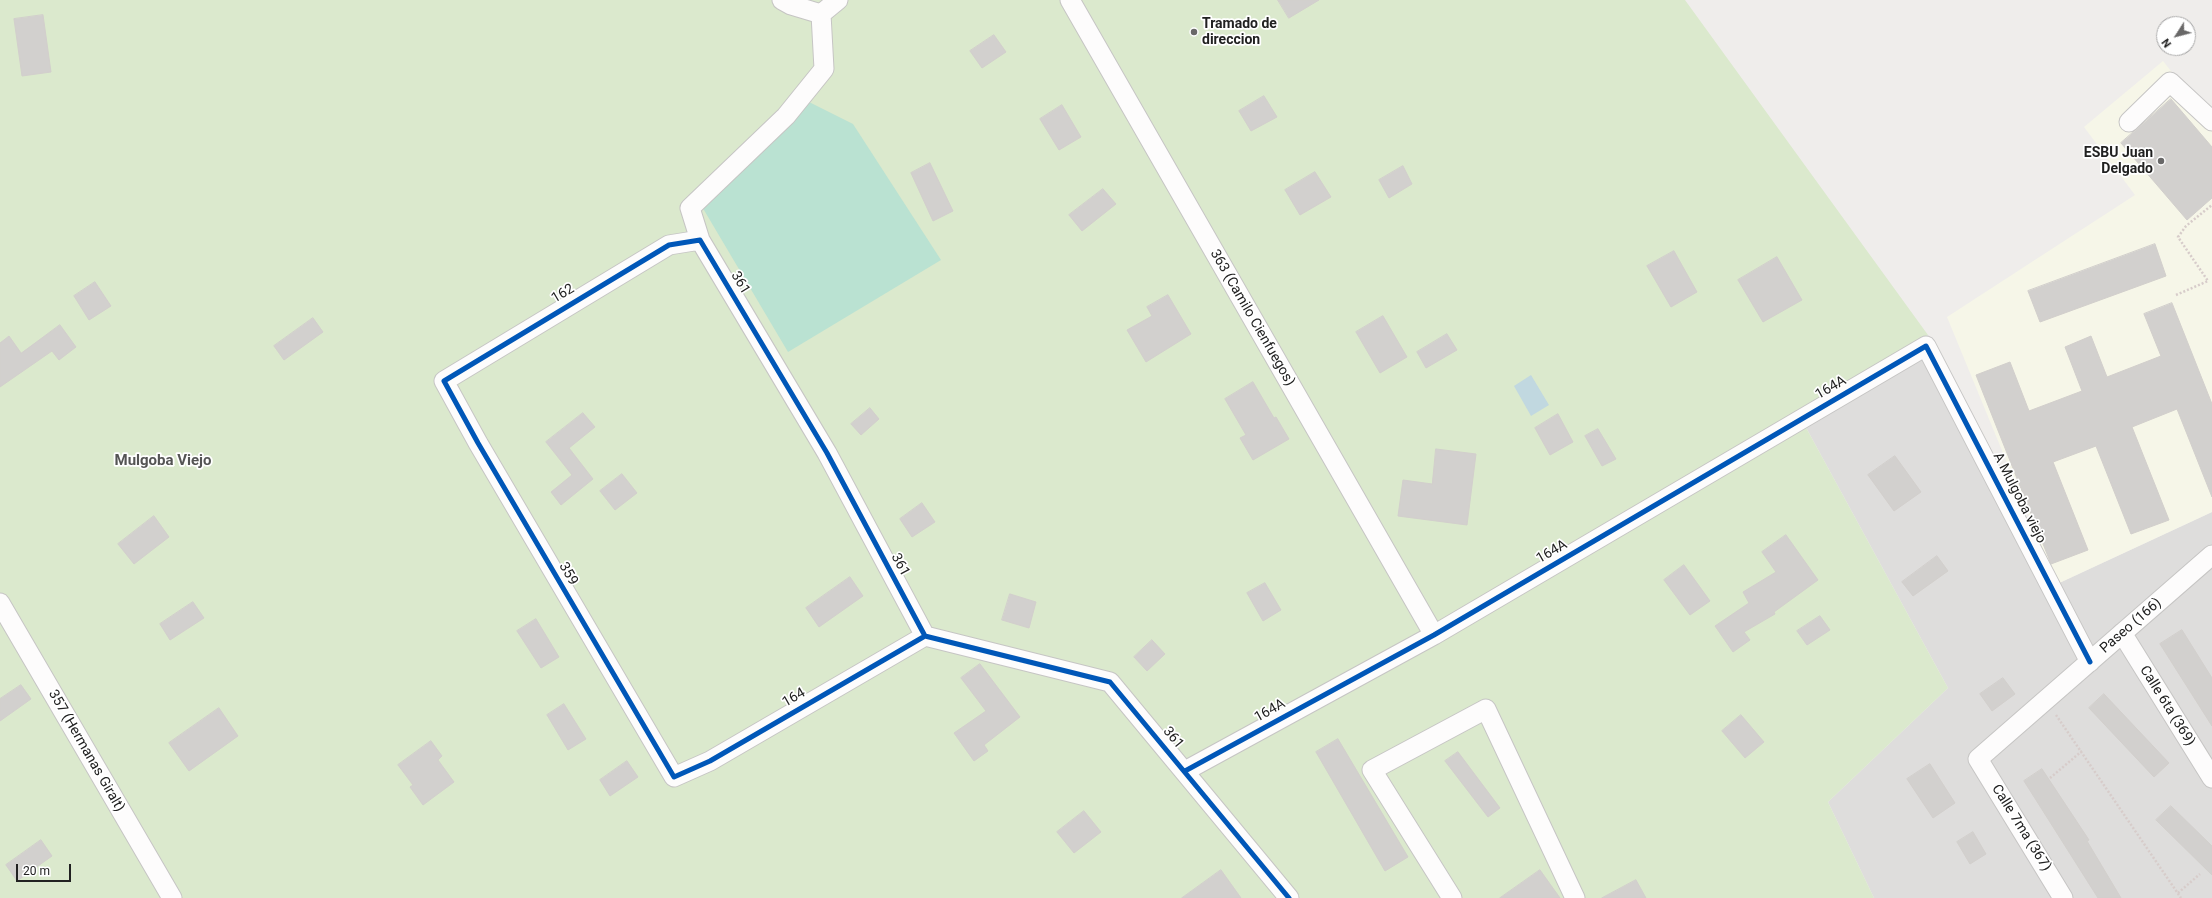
<!DOCTYPE html>
<style>
body{margin:0}
#map{position:relative;width:2212px;height:898px;overflow:hidden;background:#efedeb;font-family:Roboto,sans-serif}
canvas{display:block}
.north{position:absolute;left:2156px;top:16px;width:40px;height:40px;box-sizing:border-box;background:#fff;border:1px solid #a6a6a6;border-radius:50%;rotate:234deg;font-size:11px;font-weight:700;line-height:16px;text-align:center;color:#212121}
.north::after{content:'';display:block;margin:auto;width:14px;height:18px;background:#696868;clip-path:polygon(50% 0,100% 100%,50% 72%,0 100%)}
.scale{position:absolute;left:16px;top:864px;width:55px;height:18px;box-sizing:border-box;border:2px solid #212121;border-top:0;padding-left:5px;font-size:12px;line-height:14px;white-space:nowrap;color:#212121;-webkit-text-stroke:3px #fff;paint-order:stroke}
</style>
<div id="map">
<canvas width="2212" height="898"></canvas>
<div class="north">N</div>
<div class="scale">20 m</div>
</div>
<script>
const context = document.querySelector('canvas').getContext('2d');
context.lineJoin = 'round';
function fillPath(path, color) { context.fillStyle = color; context.fill(path, 'evenodd'); }
function strokePath(path, color, width, dash) { context.strokeStyle = color; context.lineWidth = width; context.lineCap = dash ? 'butt' : 'round'; context.setLineDash(dash || []); context.stroke(path); }
function drawText(font, color, halo, rows, align = 'center') {
  context.font = font + ' Roboto,sans-serif'; context.lineWidth = 3.5; context.setLineDash([]); context.textBaseline = 'middle'; context.strokeStyle = halo; context.fillStyle = color; for (const [text, x, y, turn = 0] of rows) {
    context.save(); context.translate(x, y); context.rotate((+turn || 0) * Math.PI / 180); context.textAlign = isNaN(turn) ? turn : align; if (halo) context.strokeText(text, 0, 0); context.fillText(text, 0, 0); context.restore();
  }
}
fillPath(new Path2D(`
 M1928,335L2057,584L2212,512V898H1874L1828,802L1948,688L1797,411Z`), '#dedddc');
fillPath(new Path2D(`
 M2163,61L2212,123V512L2057,584L1947,317L2135,195L2084,127Z`), '#f6f6e8');
fillPath(new Path2D(`
 M0,0H1685L1928,335L1797,411L1948,688L1828,802L1874,898H0Z`), '#dbe9cd');
fillPath(new Path2D(`
 M803,99L853,124L941,260L788,352L701,205Z`), '#bae2d2');
fillPath(new Path2D(`
 M1531,375L1549,405L1531,416L1514,386Z`), '#c1d8e0');
const building = new Path2D(`
 M1278,0H1319L1289,18Z
 M43,15L51,72L22,76L14,19Z
 M994,35L1006,52L982,68L970,51Z
 M1264,96L1277,117L1251,131L1239,111Z
 M2171,99L2212,147V198L2187,220L2121,143Z
 M1062,105L1081,137L1059,150L1040,119Z
 M930,163L953,211L933,221L911,173Z
 M1403,166L1412,184L1389,198L1379,180Z
 M1315,172L1331,197L1300,215L1285,190Z
 M1103,189L1116,204L1082,231L1069,215Z
 M2155,244L2166,276L2040,322L2028,291Z
 M1674,251L1697,292L1671,307L1647,266Z
 M1777,257L1802,300L1763,322L1738,280Z
 M95,282L111,306L89,320L74,296Z
 M1168,295L1191,334L1146,362L1127,330L1152,316L1147,307Z
 M2172,303L2212,404V497L2177,409L2132,427L2169,520L2131,534L2096,446L2053,462L2088,550L2051,564L1976,375L2010,362L2029,411L2082,391L2065,347L2091,336L2107,377L2161,356L2144,314Z
 M1383,316L1407,357L1380,373L1356,332Z
 M313,318L323,332L284,360L274,346Z
 M60,325L76,347L59,360L52,351L0,387V343L9,336L21,353Z
 M1447,334L1457,350L1426,368L1417,352Z
 M1253,382L1274,418L1276,417L1289,439L1253,460L1240,438L1246,435L1225,399Z
 M870,408L879,419L861,435L851,424Z
 M583,413L595,427L569,448L593,479L561,505L551,492L572,475L546,442Z
 M1558,414L1573,442L1550,455L1535,428Z
 M1598,429L1616,459L1602,466L1585,436Z
 M1436,449L1476,454L1467,525L1398,516L1403,480L1432,484Z
 M1895,456L1921,492L1894,511L1868,475Z
 M622,474L637,493L615,510L600,491Z
 M922,503L935,522L912,537L900,519Z
 M154,516L169,537L134,564L118,544Z
 M1786,535L1818,580L1774,612L1775,614L1744,632L1750,640L1733,652L1715,626L1749,603L1743,592L1776,572L1762,552Z
 M1937,556L1948,571L1913,596L1902,582Z
 M1684,565L1710,601L1690,615L1664,580Z
 M850,577L863,596L819,627L806,608Z
 M1265,583L1281,610L1263,621L1247,593Z
 M1010,594L1036,602L1029,628L1002,620Z
 M193,602L204,618L170,640L160,624Z
 M1820,616L1830,630L1807,645L1797,631Z
 M536,619L559,657L541,668L517,631Z
 M2182,630L2212,678V726L2160,644Z
 M1152,640L1165,654L1147,671L1134,657Z
 M980,664L1020,717L984,745L988,751L974,761L954,733L986,711L961,678Z
 M2003,678L2015,694L1992,711L1980,694Z
 M21,685L31,699L0,721V699Z
 M2104,694L2169,763L2154,777L2089,708Z
 M564,704L586,739L568,750L547,715Z
 M219,708L238,736L189,771L169,743Z
 M1741,715L1764,742L1745,758L1722,731Z
 M1338,739L1408,857L1385,871L1316,752Z
 M431,741L442,756L438,760L454,782L423,805L410,787L413,785L398,765Z
 M1458,752L1500,808L1488,817L1445,761Z
 M627,761L638,777L610,796L600,780Z
 M1930,764L1955,803L1933,818L1907,779Z
 M2042,769L2089,840L2087,841L2121,898H2098L2024,781Z
 M2171,806L2212,846V875L2156,820Z
 M1084,811L1101,832L1074,853L1057,832Z
 M1973,832L1986,854L1970,864L1957,842Z
 M41,840L52,856L17,881L6,865Z
 M1221,870L1241,898H1182Z
 M1540,870L1560,898H1500Z
 M1636,880L1646,898H1602Z`);
fillPath(building, '#d2d0ce');
strokePath(building, '#d2cfcc', 1);
const minor = new Path2D(`
 M782,0L791,5L821,14
 M838,0L821,14L824,69L786,116L690,208L700,240L827,453L925,636L1110,682L1289,898
 M1070,0L1434,635
 M2129,122L2170,82L2212,121
 M700,240L669,245L444,381L478,443L674,777L710,761L925,636
 M0,603L172,898
 M2122,633L2212,778
 M1185,771L1434,635L1926,346L2090,662
 M1452,898L1372,770L1486,709L1575,898
 M2063,898L1978,759L2212,555`);
strokePath(minor, '#c6c5c4', 21);
strokePath(new Path2D(`
 M2176,295L2208,281L2178,237L2186,226L2212,205
 M2056,715L2181,898
 M2050,778L2082,751
 M2178,893L2200,874`), '#d7ccca', 2.5, [2, 2]);
strokePath(minor, '#fdfcfc', 19);
strokePath(new Path2D(`
 M925,636L710,761L674,777L478,443L444,381L669,245L700,240L827,453L925,636L1110,682L1289,898
 M1185,771L1434,635L1926,346L2090,662`), '#0057b8', 5);
for (const [x, y, r, color] of [
 [1194,32,4,"#696868"],
 [2161,161,4,"#696868"]
]) { const dot = new Path2D(); dot.arc(x, y, r, 0, 2 * Math.PI); context.fillStyle = color; context.fill(dot); strokePath(dot, '#fff', 1.5); }
drawText('bold 14px', '#212121', '#fff', [
 ["Tramado de",1202,24],
 ["direccion",1202,40],
 ["ESBU Juan",2153,153,"right"],
 ["Delgado",2153,169,"right"]
], 'left');
drawText('14px', '#212121', '#fff', [
 ["361",740,283,59],
 ["162",563,294,-31],
 ["363 (Camilo Cienfuegos)",1252,318,60],
 ["164A",1831,388,-30],
 ["A Mulgoba viejo",2019,498,63],
 ["164A",1552,552,-30],
 ["361",900,565,62],
 ["359",568,574,60],
 ["Paseo (166)",2131,626,-41],
 ["164",794,698,-30],
 ["Calle 6ta (369)",2167,706,58],
 ["164A",1270,711,-29],
 ["361",1173,738,50],
 ["357 (Hermanas Giralt)",86,751,60],
 ["Calle 7ma (367)",2021,828,58]
]);
drawText('bold 15px', '#545454', '#fff', [
 ["Mulgoba Viejo",163,461]
]);
</script>
